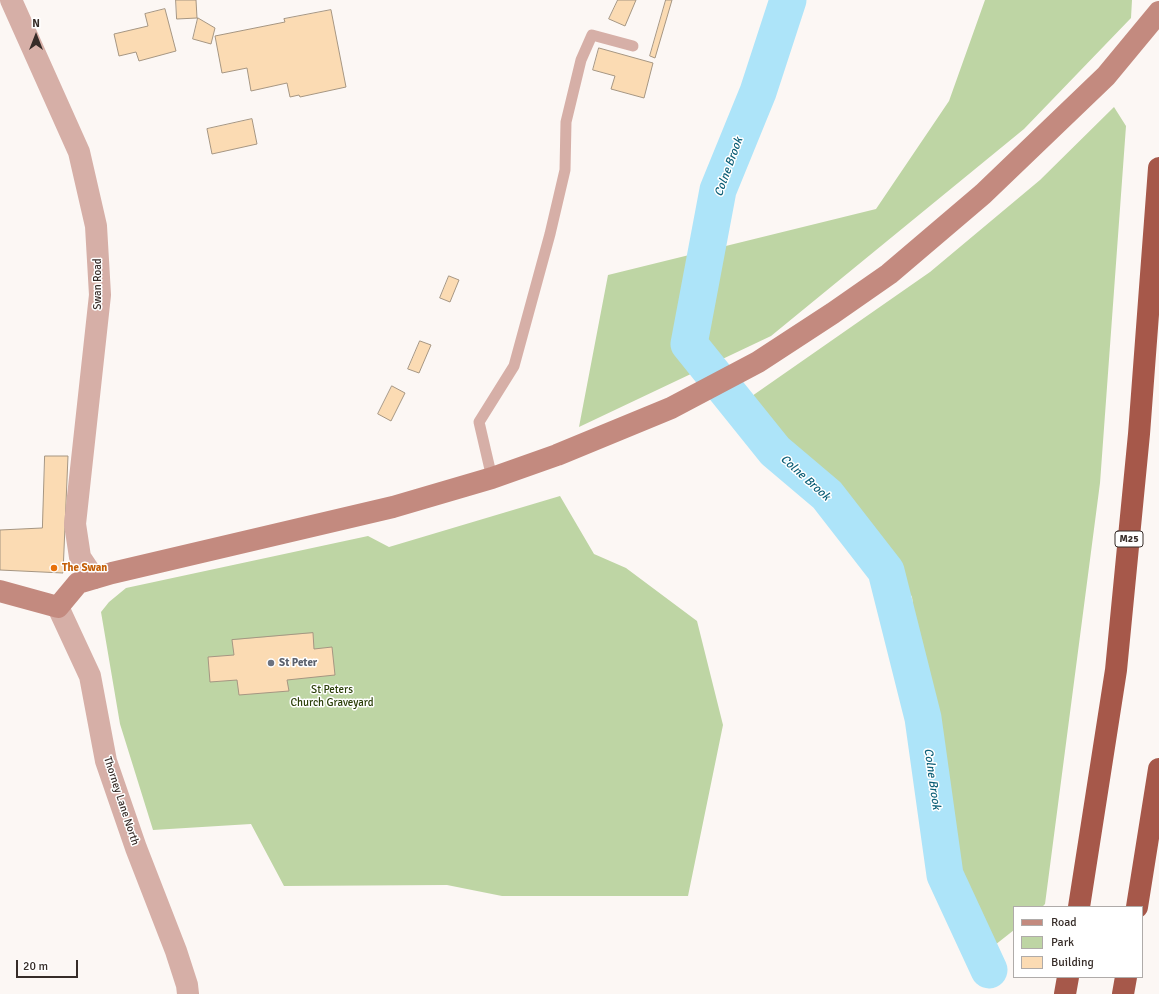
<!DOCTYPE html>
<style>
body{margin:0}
#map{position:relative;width:1159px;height:994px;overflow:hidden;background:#fcf7f4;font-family:Signika,sans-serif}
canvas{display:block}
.legend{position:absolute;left:1013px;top:906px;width:130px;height:72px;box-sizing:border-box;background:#fff;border:1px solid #afaba9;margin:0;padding:5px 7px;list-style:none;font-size:12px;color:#362c28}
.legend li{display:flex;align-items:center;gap:8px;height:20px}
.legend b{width:20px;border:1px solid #afaba9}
.north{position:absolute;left:16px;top:16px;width:40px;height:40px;-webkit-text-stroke:3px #fff;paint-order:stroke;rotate:0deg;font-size:11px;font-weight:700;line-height:16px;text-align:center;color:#362c28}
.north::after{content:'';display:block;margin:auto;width:14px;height:18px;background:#362c28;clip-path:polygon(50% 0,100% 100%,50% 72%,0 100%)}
.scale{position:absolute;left:16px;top:960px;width:62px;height:18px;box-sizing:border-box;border:2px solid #362c28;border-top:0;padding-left:5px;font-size:12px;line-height:14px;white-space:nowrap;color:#362c28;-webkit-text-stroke:3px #fff;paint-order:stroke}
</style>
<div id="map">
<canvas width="1159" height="994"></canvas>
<ul class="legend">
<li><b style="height:5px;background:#c38a7f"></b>Road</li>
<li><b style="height:11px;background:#bed5a4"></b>Park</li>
<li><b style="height:11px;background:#fbdbb3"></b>Building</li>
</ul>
<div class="north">N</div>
<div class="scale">20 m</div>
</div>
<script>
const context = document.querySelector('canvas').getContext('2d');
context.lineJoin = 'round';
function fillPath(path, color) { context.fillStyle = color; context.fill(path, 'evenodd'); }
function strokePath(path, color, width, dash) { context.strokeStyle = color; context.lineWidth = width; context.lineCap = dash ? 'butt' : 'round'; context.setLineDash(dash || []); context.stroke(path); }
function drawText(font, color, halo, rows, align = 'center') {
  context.font = font + ' Signika,sans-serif'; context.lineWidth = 3; context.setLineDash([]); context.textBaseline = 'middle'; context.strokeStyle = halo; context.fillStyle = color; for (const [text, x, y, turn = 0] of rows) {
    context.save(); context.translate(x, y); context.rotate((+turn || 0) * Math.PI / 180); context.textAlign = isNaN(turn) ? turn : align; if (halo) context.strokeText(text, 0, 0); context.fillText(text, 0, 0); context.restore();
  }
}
fillPath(new Path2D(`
 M985,0H1132L1131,18L1024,129L771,336L579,427L608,275L876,209L949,101Z
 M1114,107L1126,126L1100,483L1045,904L1042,907H1014V930L995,945L964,908L932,761L912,597L865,517L782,445L752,396L930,272L1040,180Z
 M560,496L594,554L626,568L697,621L723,725L688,896H502L447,885L284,886L251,824L153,830L120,724L101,612L109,602L126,588L368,536L389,547Z`), '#bed5a4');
strokePath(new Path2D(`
 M788,0L758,92L718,190L689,344L775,451L827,495L886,571L923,718L945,875L989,970`), '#ade4f9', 37);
const building = new Path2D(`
 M176,0H196L197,18L177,19Z
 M618,0H636L625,26L609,19Z
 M666,0H672L655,58L650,56Z
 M165,9L176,51L139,61L136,52L119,56L114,34L148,26L145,14Z
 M331,10L346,87L300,97L299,95L290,97L287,83L251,91L247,68L222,73L215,36L285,22L284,19Z
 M198,18L215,28L211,44L193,39Z
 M599,48L653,63L644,98L611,89L615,76L593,70Z
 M252,119L257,144L212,154L207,129Z
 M449,276L459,280L450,302L440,298Z
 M420,341L431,345L419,373L408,369Z
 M392,386L405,393L391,421L378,414Z
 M45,456H68L63,573L0,570V530L42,528Z
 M313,633L314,649L332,647L335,675L287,680L289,691L239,695L237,680L210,682L208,657L234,655L232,640Z`);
fillPath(building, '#fbdbb3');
strokePath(building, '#a69682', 1);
strokePath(new Path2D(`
 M492,478L479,422L514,366L550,234L565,170L566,122L581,60L592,35L633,46`), '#d6afa7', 11);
strokePath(new Path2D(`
 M11,0L79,152L96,226L100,295L75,524L80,557L94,578
 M58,607L90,676L106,761L136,848L176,951L187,985L188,994`), '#d6afa7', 22);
strokePath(new Path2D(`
 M0,591L58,607L78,583L112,573L393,507L492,478L557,455L671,408L758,362L833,313L889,274L983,194L1106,76L1159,12`), '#c38a7f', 22);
strokePath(new Path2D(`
 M1079,907L1116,670L1139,434L1159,168
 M1137,907L1159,769
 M1065,994L1068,977
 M1123,994L1126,977`), '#a6584a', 22);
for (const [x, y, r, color] of [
 [54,568,4,"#e8710a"],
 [271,663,4,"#6b7280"]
]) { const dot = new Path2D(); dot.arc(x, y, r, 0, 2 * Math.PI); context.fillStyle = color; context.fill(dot); strokePath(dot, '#fff', 1.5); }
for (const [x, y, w] of [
 [1129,539,28]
]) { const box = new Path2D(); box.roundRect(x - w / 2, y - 8, w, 16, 3); context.fillStyle = '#fff'; context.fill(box); strokePath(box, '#362c28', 1); }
drawText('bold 10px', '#362c28', null, [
 ["M25",1129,539]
]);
drawText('11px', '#362c28', '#fff', [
 ["Swan Road",98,284,-90],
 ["Thorney Lane North",121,801,72]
]);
drawText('bold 11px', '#c56008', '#fff', [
 ["The Swan",62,568]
], 'left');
drawText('bold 11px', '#5b616d', '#fff', [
 ["St Peter",279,663]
], 'left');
drawText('11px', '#2a3e08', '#fff', [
 ["St Peters",332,690],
 ["Church Graveyard",332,703]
]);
drawText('italic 12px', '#0b5e76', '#fff', [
 ["Colne Brook",729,167,-70],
 ["Colne Brook",805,478,42],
 ["Colne Brook",932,779,82]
]);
</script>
